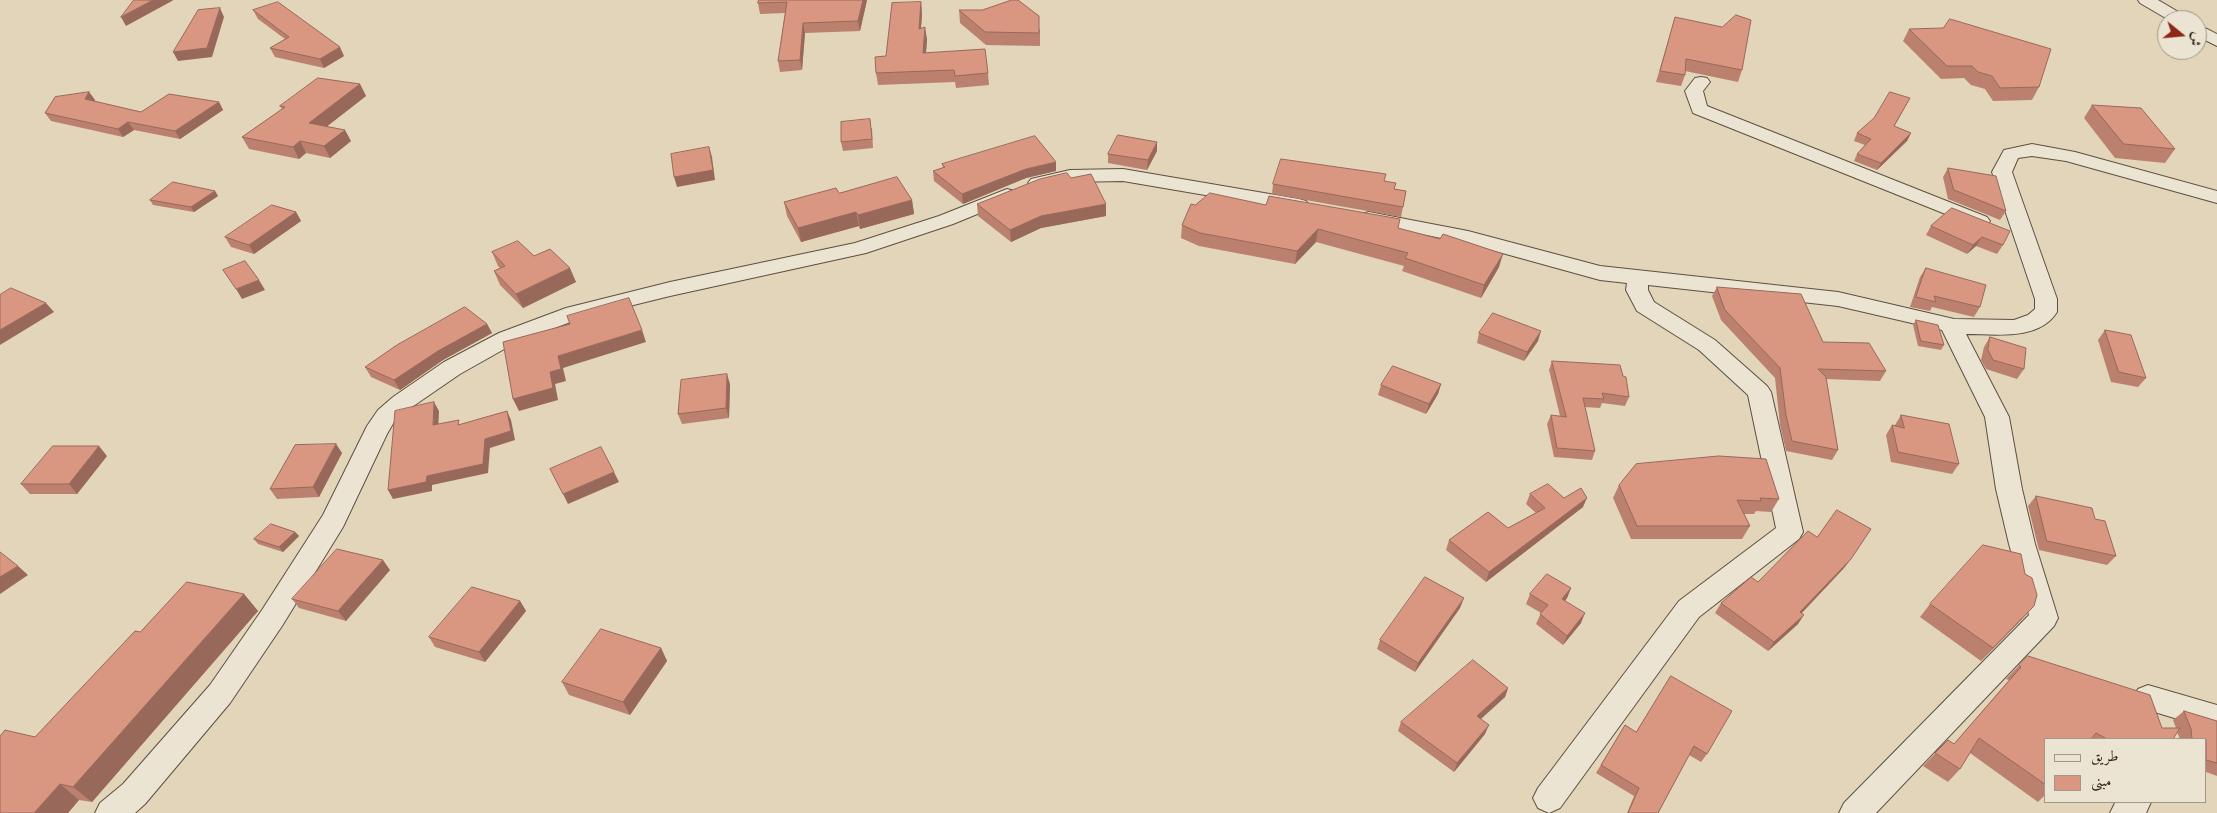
<!DOCTYPE html>
<meta charset="utf-8">
<style>
body{margin:0}
#map{position:relative;width:2217px;height:813px;overflow:hidden;background:#e2d5ba;font-family:"IM FELL DW Pica",Amiri,serif}
canvas{display:block}
.legend{position:absolute;left:2044px;top:738px;width:162px;height:65px;box-sizing:border-box;background:#ece4d2;border:1px solid #a09788;margin:0;padding:6px 9px;list-style:none;font-size:15px;color:#2f2419}
.legend li{display:flex;align-items:center;gap:10px;height:25px}
.legend b{width:25px;border:1px solid #a09788}
.north{position:absolute;left:2157px;top:10px;width:50px;height:50px;box-sizing:border-box;background:#ece4d2;border:1px solid #a09788;border-radius:50%;rotate:107deg;font-size:14px;font-weight:700;line-height:20px;text-align:center;color:#2f2419}
.north::after{content:'';display:block;margin:auto;width:18px;height:22px;background:#8f2418;clip-path:polygon(50% 0,100% 100%,50% 72%,0 100%)}
</style>
<div id="map">
<canvas width="2217" height="813"></canvas>
<ul class="legend">
<li><b style="height:6px;background:#ece4d2"></b>طريق</li>
<li><b style="height:14px;background:#d99680"></b>مبنى</li>
</ul>
<div class="north">ش</div>
</div>
<script>
const context = document.querySelector('canvas').getContext('2d');
context.lineJoin = 'round';
function strokePath(path, color, width, dash) { context.strokeStyle = color; context.lineWidth = width; context.lineCap = dash ? 'butt' : 'round'; context.setLineDash(dash || []); context.stroke(path); }
function fillPath(path, color) { context.fillStyle = color; context.fill(path, 'evenodd'); }
const minor = new Path2D(`
 M2138,0H2158L2187,17L2189,20H2169L2140,3Z
 M2197,24L2217,34V46L2197,36Z
 M1701,77L1707,78L1710,82L1703,91L1707,106L1987,217L1990,221L1987,225L1980,227L1973,225L1693,113L1685,91L1695,78Z
 M2032,144L2075,152L2217,191V203L2066,161L2032,156L2018,158L2012,172L2057,299V312C2039,341 1995,334 1966,334L2009,417L2022,489L2035,544L2058,618L2054,626L1876,813H1839L1844,803L2029,615L2009,544L1996,489L1985,417L1942,330L1838,306L1648,285V290L1654,302L1715,340L1767,386L1771,392L1803,532L1799,539L1699,617L1560,808L1549,813L1538,808L1533,798L1538,788L1679,601L1776,528L1748,395L1699,350L1637,311L1626,290L1627,283L1600,280L1466,243L1362,222L1359,218L1362,214L1369,212L1468,231L1600,266L1838,292L1954,319L2014,320L2028,315L2035,309V299L1992,172L2004,150Z
 M1123,169L1299,199L1306,201L1309,205L1306,209L1299,211L1123,181L1070,182L1038,189L1031,187L1028,183L1031,179L1070,170Z
 M1007,189L1014,191L1017,195L1014,199L953,224L866,253L670,296L581,318L515,343L460,374L409,409L394,422L387,434L343,527L282,626L230,703L145,804L135,813H95L100,803L123,784L210,685L262,610L323,515L367,426L378,410L393,397L444,362L499,333L566,308L670,282L855,243L939,216Z
 M2148,685L2217,705V731L2138,707L2133,698L2138,689Z
 M2115,803V802H2151L2146,813H2110Z`);
strokePath(minor, '#5c5041', 2);
fillPath(minor, '#ece4d2');
fillPath(new Path2D(`
 M759,0H867L860,31L805,33L802,70L780,72L778,61L785,13L760,14L758,3Z
 M921,2L922,14L921,28L927,39L926,53L988,73L989,85L956,88L955,82L878,85L876,73L886,56Z
 M253,10L344,56L324,68L275,57L270,48L285,39L258,19Z
 M959,10L1040,29V46L986,45L960,23Z
 M1675,17L1742,70L1738,82L1685,71V75L1681,86L1656,82Z
 M1909,29L2039,87L2032,100L1993,101L1985,89L1971,85L1964,78L1941,79L1903,41Z
 M360,84L366,96L327,126L351,141L330,158L306,153L299,159L249,149L242,137L282,109L280,106Z
 M89,92L95,100L94,101L141,112L219,102L223,110L180,139L134,130L123,137L51,121L45,113Z
 M1910,98L1894,127L1911,133L1907,141L1877,170L1854,161L1857,154L1865,145L1854,141L1857,133Z
 M2092,105L2175,149L2165,163L2115,158L2084,118Z
 M872,128L873,148L843,151L841,142Z
 M1157,151L1147,170L1108,163V154Z
 M942,164L1056,171L1026,178L963,204L934,181L933,171L943,168Z
 M1948,168L2006,211L2000,220L1948,199L1943,177Z
 M1385,181L1395,189L1406,191L1401,217L1272,194L1273,184Z
 M215,191L218,196L194,212L153,205L150,200Z
 M839,193L912,200L914,214L860,229L859,226L801,242L787,216L784,202Z
 M977,204L1106,216L1041,228L1011,242L978,216Z
 M1195,205L1398,228L1499,267L1481,298L1402,271L1404,266L1316,242L1295,264L1199,246L1181,238L1182,225Z
 M1952,208L2003,245L1997,254L1976,246L1967,254L1926,235L1931,226Z
 M296,212L301,221L254,254L231,247L225,237Z
 M492,252L534,256L576,282L523,308L500,285L494,271L500,268L498,266Z
 M1926,268L1980,307L1974,317L1932,307L1930,311L1910,307L1920,277Z
 M1717,287L1823,342L1886,371L1880,381L1826,379L1838,450L1832,460L1786,451L1780,425L1775,378L1721,320L1712,296Z
 M1916,320L1944,345L1941,350L1918,346L1913,325Z
 M487,324L492,333L443,360L400,390L371,377L365,367Z
 M2105,330L2146,378L2138,387L2111,382L2098,340Z
 M1479,333L1538,341L1524,361L1477,343Z
 M1990,337L2024,369L2017,379L1986,369L1981,360L1984,347Z
 M1552,361L1629,397L1625,406L1602,403L1600,408L1585,407L1595,451L1592,460L1554,457L1547,424L1551,415L1560,416L1549,370Z
 M730,384L729,418L682,424L678,414Z
 M1441,384L1438,394L1426,414L1378,395L1381,385Z
 M1901,415L1959,464L1952,474L1891,462L1886,435L1892,425L1895,426V425Z
 M336,444L342,453L319,497L277,499L270,489Z
 M107,456L77,494H30L21,484Z
 M1619,485L1779,499L1771,512L1756,511L1754,514H1744L1750,526L1742,539H1631L1613,498Z
 M1530,494L1564,498L1583,507L1486,582L1446,550L1449,540L1508,528L1536,513L1526,504Z
 M2036,496L2095,519L2116,556L2107,565L2039,550L2028,506Z
 M1871,529L1844,568L1802,613L1798,624L1768,651L1715,613L1721,603L1758,582L1817,537Z
 M295,532L299,536L283,552L258,544L254,539Z
 M390,570L346,621L299,608L292,599Z
 M1571,588L1567,598L1565,601L1581,623L1563,645L1536,624L1541,613L1526,604L1530,594Z
 M244,594L258,611L92,802L79,800L68,813H0L35,737L140,632Z
 M520,601L526,611L485,662L435,647L429,637Z
 M1930,604L2022,619L1981,661L1920,617Z
 M1460,608L1415,672L1377,649L1380,640Z
 M661,648L667,661L630,715L569,695L562,682Z
 M2028,656L2162,728H2176L2173,720L2184,711L2217,721V776L2206,772V739H2180L2177,732L2173,739H2046V794L2038,802L1970,753L1960,769L1948,782L1923,766L1948,740L1954,744L2009,680L2006,679Z
 M1671,676L1707,754L1701,762L1689,755L1658,813H1627L1634,796L1596,773L1625,725L1636,732Z
 M1508,688L1505,697L1481,719L1485,734L1454,772L1398,731L1401,722Z`), '#bb816e');
fillPath(new Path2D(`
 M153,0H173L172,1L126,26L121,17Z
 M863,0H867L860,31L858,21Z
 M921,2L922,14L920,41L919,29Z
 M220,8L224,17L212,57L178,61L173,52Z
 M803,23L805,33L802,70L800,60Z
 M925,27L927,39L925,65L923,53Z
 M340,47L344,56L324,68L320,59Z
 M360,84L366,96L316,135L309,123Z
 M89,92L95,100L91,107L85,99Z
 M219,102L223,110L180,139L175,131Z
 M128,122L134,130L123,137L118,129Z
 M345,130L351,141L330,158L324,146Z
 M1911,133L1907,141L1877,170L1881,163Z
 M300,141L306,153L299,159L293,147Z
 M1157,142V151L1147,170L1148,160Z
 M709,147L712,157L715,180L677,187L674,177Z
 M1056,162V171L1026,178L963,204L962,194L1026,169Z
 M215,191L218,196L194,212L191,207Z
 M912,200L914,214L860,229L858,215Z
 M1106,204V216L1041,228L1011,242L1010,230L1041,216Z
 M296,212L301,221L254,254L249,245Z
 M856,212L859,226L801,242L798,228Z
 M1318,229L1316,242L1295,264L1297,251Z
 M1982,237L1976,246L1967,254L1973,245Z
 M1503,254L1499,267L1481,298L1484,285Z
 M570,268L576,282L523,308L516,294Z
 M259,280L265,290L242,299L236,289Z
 M46,303L54,312L0,345V330Z
 M487,324L492,333L443,360L400,390L394,380L438,351Z
 M642,330L646,342L563,368L566,381L555,384L558,400L519,411L513,399L550,372L558,356Z
 M1541,331L1538,341L1524,361L1527,352Z
 M727,374L730,384L729,418L726,408Z
 M1441,384L1438,394L1426,414L1429,404Z
 M434,402L439,411L438,434L433,425Z
 M507,411L511,420L515,440L490,448L488,473L432,485V491L393,499L388,490L427,476L485,439Z
 M336,444L342,453L319,497L313,487Z
 M99,446L107,456L77,494L69,484Z
 M614,472L619,482L568,504L563,494Z
 M1587,498L1583,507L1486,582L1489,572Z
 M295,532L299,536L283,552L279,547Z
 M1851,559L1844,568L1794,621L1800,612Z
 M383,560L390,570L346,621L338,611Z
 M18,566L28,575L0,594V577Z
 M1571,588L1567,598L1558,609L1562,599Z
 M244,594L258,611L92,802L73,787Z
 M1464,598L1460,608L1415,672L1418,663Z
 M520,601L526,611L485,662L479,652Z
 M2034,606L2022,619L1981,661L1993,648Z
 M1585,613L1581,623L1563,645L1567,636Z
 M1804,615L1798,624L1768,651L1774,642Z
 M661,648L667,661L630,715L623,702Z
 M1508,688L1505,697L1474,725L1477,716Z
 M1489,725L1485,734L1454,772L1457,763Z
 M60,784L79,800L68,813H34Z`), '#98695a');
const building = new Path2D(`
 M134,0H153L121,17Z
 M759,0H863L858,21L803,23L800,60L778,61L787,2L758,3Z
 M1012,0H1018L1039,16V33L985,32L959,10H982Z
 M278,2L340,47L320,59L270,48L289,37L253,10Z
 M921,2L919,29L925,27L923,53L985,49L988,73L955,76L954,70L876,73L875,57L886,56L892,3Z
 M220,8L207,48L173,52L198,10Z
 M1736,15L1751,20L1742,70L1686,59L1685,75L1660,71L1675,17L1722,27Z
 M1950,19L2051,49L2039,87L2000,88L1992,76L1978,72L1972,66H1947L1909,29L1943,28Z
 M318,78L360,84L309,123L345,130L324,146L300,141L293,147L242,137L285,107L280,106Z
 M89,92L85,99L141,112L169,94L219,102L175,131L128,122L118,129L45,113L55,97Z
 M1890,92L1910,98L1894,126L1911,133L1881,163L1857,154L1871,139L1857,133L1874,118Z
 M2092,105L2141,108L2175,149L2124,144Z
 M870,119L872,139L841,142V122Z
 M1118,135L1157,142L1148,160L1108,154Z
 M1035,136L1056,162L1026,169L962,194L933,171L945,167L942,164Z
 M709,147L713,170L674,177L671,154Z
 M1281,159L1386,174L1384,181L1396,183L1394,189L1406,191L1403,207L1273,184Z
 M1948,168L1996,176L2006,211L1954,190Z
 M1067,173L1071,178L1091,174L1106,204L1041,216L1010,230L977,204L1040,179Z
 M897,177L912,200L858,215L856,212L798,228L784,202L836,188L839,193Z
 M173,182L215,191L191,207L150,200Z
 M1210,193L1266,205L1269,196L1400,219L1398,228L1440,239L1443,234L1503,254L1484,285L1405,258L1408,253L1318,229L1297,251L1200,233L1182,225L1191,204L1195,205Z
 M272,205L296,212L249,245L225,237Z
 M1952,208L2010,231L2003,245L1982,237L1973,245L1931,226Z
 M518,241L534,256L550,249L570,268L516,294L494,271L505,266L492,252Z
 M245,261L259,280L236,289L223,270Z
 M1926,268L1986,285L1980,307L1934,296L1936,302L1916,297Z
 M1717,287L1801,294L1823,342L1869,343L1886,371L1818,369L1826,377L1838,450L1792,441L1786,415L1780,368L1725,310Z
 M11,288L46,303L0,330V295Z
 M629,298L642,330L558,356L561,369L550,372L553,388L513,399L503,342L570,324L567,316Z
 M465,307L487,324L438,351L394,380L365,367L397,345Z
 M1493,313L1541,331L1527,352L1479,333Z
 M1916,320L1938,325L1944,345L1921,341Z
 M2105,330L2131,335L2146,378L2119,372Z
 M1990,337L2026,348L2024,369L1993,360L1988,350Z
 M1552,361L1620,365L1623,376L1626,377L1629,397L1602,393L1604,399L1583,398L1595,451L1557,448L1551,415L1566,417Z
 M1393,366L1441,384L1429,404L1381,385Z
 M727,374L726,408L678,414L681,380Z
 M434,402L433,425L459,420L458,425L507,411L511,431L485,439L483,464L427,476L426,482L388,490L395,411Z
 M1901,415L1949,424L1959,464L1898,452L1892,425L1904,428Z
 M336,444L313,487L270,489L295,445Z
 M53,446H99L69,484H21Z
 M601,447L614,472L563,494L550,469Z
 M1719,456L1766,459L1779,499L1760,498L1761,501L1737,500L1750,526H1637L1619,485L1636,464Z
 M1548,484L1564,498L1581,488L1587,498L1489,572L1449,540L1488,512L1508,528L1545,508L1530,494Z
 M2036,496L2092,508L2095,519L2105,521L2116,556L2047,541Z
 M1837,510L1871,529L1851,559L1800,612L1804,615L1774,642L1721,603L1751,577L1758,582L1808,531L1817,537Z
 M271,524L295,532L279,547L254,539Z
 M1983,545L2021,554L2025,574L2032,578L2037,595L2034,606L1993,648L1930,604Z
 M337,549L383,560L338,611L292,599Z
 M0,552L18,566L0,577Z
 M1547,574L1571,588L1562,599L1585,613L1567,636L1540,614L1548,605L1530,594Z
 M1425,577L1464,598L1418,663L1380,640Z
 M187,582L244,594L73,787L60,784L34,813H0V736L5,730L35,737L135,631L140,632Z
 M472,587L520,601L479,652L429,637Z
 M601,629L661,648L623,702L562,682Z
 M2028,656L2150,695L2162,728H2180L2173,739H2107L2096,733L2091,739H2046V785L1979,738L1960,769L1935,753L1948,740L1954,744L2021,667L2019,665Z
 M1473,660L1508,688L1477,716L1489,725L1457,763L1401,722Z
 M1671,676L1732,711L1707,754L1694,746L1658,813H1628L1639,788L1601,765L1625,725L1636,732Z
 M2184,711L2217,721V763L2206,760V739H2192L2191,729Z`);
fillPath(building, '#d99680');
strokePath(building, '#98695a', 1);
</script>
